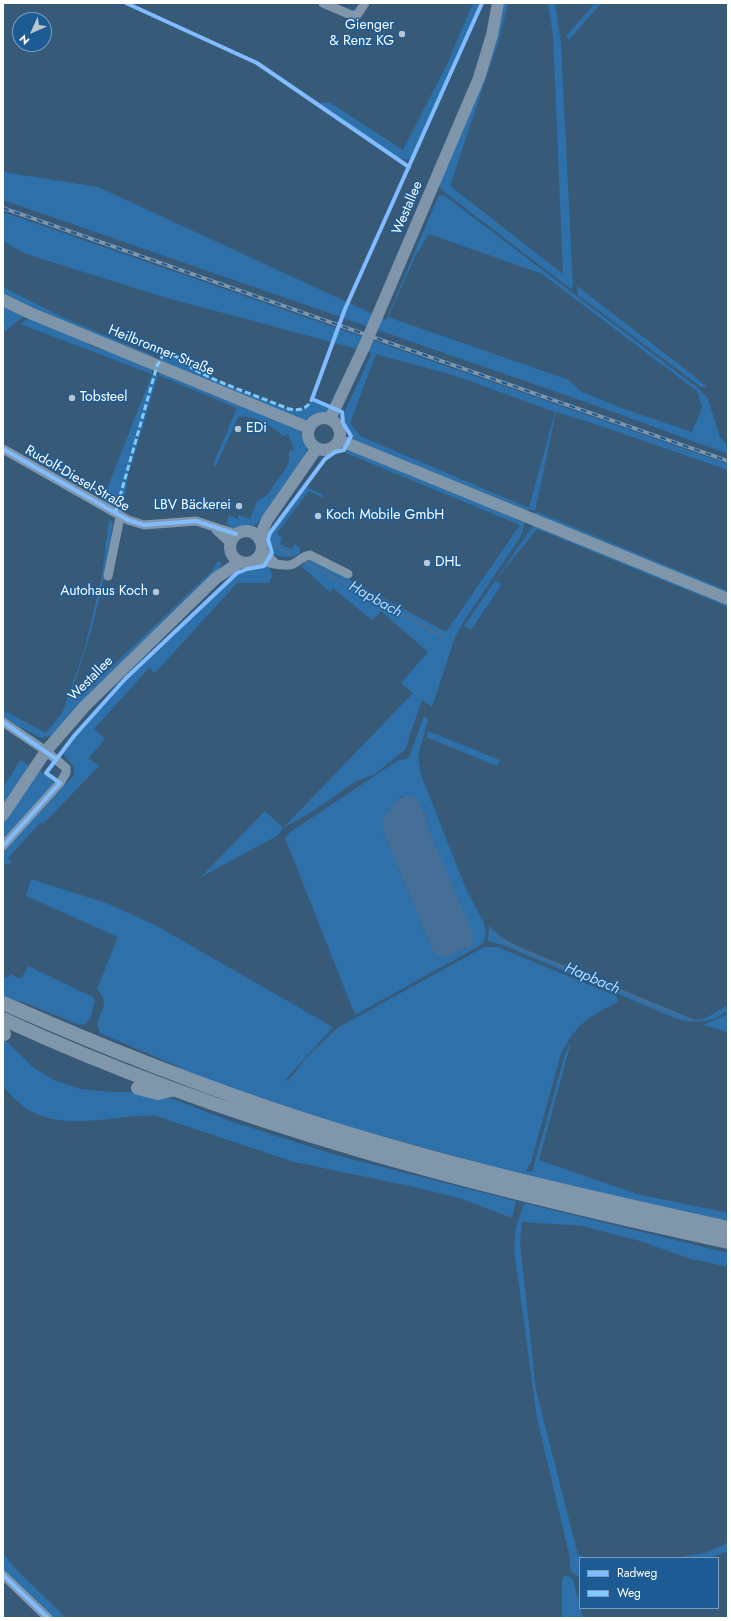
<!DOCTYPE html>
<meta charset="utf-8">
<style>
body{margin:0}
#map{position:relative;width:731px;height:1621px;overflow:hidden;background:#385a79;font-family:Jost,sans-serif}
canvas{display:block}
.frame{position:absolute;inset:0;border:4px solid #fff;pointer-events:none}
.legend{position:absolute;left:579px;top:1557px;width:140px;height:52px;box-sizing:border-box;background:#1d5b94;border:1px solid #779dbf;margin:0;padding:5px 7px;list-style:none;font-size:12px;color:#fff}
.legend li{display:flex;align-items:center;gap:8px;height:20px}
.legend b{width:20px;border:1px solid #779dbf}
.north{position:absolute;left:12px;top:12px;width:40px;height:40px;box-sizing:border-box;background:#1d5b94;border:1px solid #779dbf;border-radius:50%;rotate:225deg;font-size:11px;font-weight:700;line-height:16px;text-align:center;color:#fff}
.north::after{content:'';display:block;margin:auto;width:14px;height:18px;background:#b9c5d0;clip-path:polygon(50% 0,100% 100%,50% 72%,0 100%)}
</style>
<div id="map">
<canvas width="731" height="1621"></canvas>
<div class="frame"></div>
<ul class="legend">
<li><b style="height:5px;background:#80bcff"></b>Radweg</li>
<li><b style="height:5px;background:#80caff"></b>Weg</li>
</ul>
<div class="north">N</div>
</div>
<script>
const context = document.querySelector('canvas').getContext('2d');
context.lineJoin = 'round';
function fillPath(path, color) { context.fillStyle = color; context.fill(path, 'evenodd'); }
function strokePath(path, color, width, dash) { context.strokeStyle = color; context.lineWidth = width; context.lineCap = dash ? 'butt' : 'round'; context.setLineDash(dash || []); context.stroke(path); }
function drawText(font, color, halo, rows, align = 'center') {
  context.font = font + ' Jost,sans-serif'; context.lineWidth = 3; context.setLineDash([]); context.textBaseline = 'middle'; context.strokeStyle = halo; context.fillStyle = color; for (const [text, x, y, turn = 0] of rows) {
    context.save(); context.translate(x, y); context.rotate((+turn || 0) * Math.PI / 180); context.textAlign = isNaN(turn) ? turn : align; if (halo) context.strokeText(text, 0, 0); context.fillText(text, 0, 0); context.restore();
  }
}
fillPath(new Path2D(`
 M473,3H481L412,157L407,160L398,158L319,103L329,102L403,150L448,62Z
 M501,3H508L500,37L450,186L563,274L553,36L548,3H555L561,44L573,286L571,289L447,194L441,189L439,183Z
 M595,3H601L569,40L566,36Z
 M3,172L98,187L386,320L439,195L445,196L699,389L708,399L720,437L728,446V454L597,406L3,200ZM429,234L542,274L697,391L702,408L692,432L621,408L580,391L569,380L388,317L416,255Z
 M3,212L728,464V470L589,422L556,412L535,511L728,591V596L535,517V511L529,509L528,514L353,440V436C347,431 344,421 344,413L372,353L160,296L23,253L3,241ZM376,354L456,376L555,412L529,508L360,436L350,423Z
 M577,286L698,379L707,387H701L578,295Z
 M3,287L62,317L154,356L151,360L3,297Z
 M3,302L24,316L3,333Z
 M31,317L80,337L91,346L112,353L123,355L152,369V374L158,375L160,372L298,429L305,438L307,453C297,468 265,523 250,528C245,529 235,530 229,529L230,525L226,524L229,515L238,519L239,515L250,519L257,501L266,496L285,470L289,461V451L294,450L288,434L283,436C272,426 253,414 238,417L216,466L213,465L237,408L158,375L128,475L122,515L102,502L152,374L20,324Z
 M165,351C175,353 189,368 201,373C229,387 260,397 289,409C301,411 305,410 312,399L335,409L330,419H318L309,428L157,366Z
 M348,449L525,522L521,536L462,624L455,637L432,707L422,700L405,750L375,774L355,782L313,811L283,828L277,836L201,877L265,811L283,828L413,693L401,683L428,652L381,611L372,620L333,588L330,592L301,566L307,561L313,560L446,632L520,525L346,453Z
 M305,486L323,495V498L309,491L277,533L282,538L280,544L292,549L295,544L300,548V553C293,559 282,558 274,554V551L269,540L276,527Z
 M109,519L113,523C105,582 92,635 72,690L81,696L213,570L218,561L222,564L212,578L59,729L50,736L41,738L3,718V710L46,733L62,713L83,655L102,577Z
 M534,526L728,603V607L537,529L495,581L502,584L471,630L464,626L530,530Z
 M266,566L271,570L272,576L269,583H237L155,673L149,668L94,729L105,739L89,758L99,766L43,824L41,822L8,858L12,862L9,864H3V852L74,775V767L63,754L75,737L125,681L238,574Z
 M426,717L428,720L418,756L421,775L466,889L484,923L486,933L484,941L481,945L355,1015L285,838L289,833L397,761L409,758L423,718ZM402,796L424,812L430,834L434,953L384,834L382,821L390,808Z
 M428,731L500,760L497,766L426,737Z
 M20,760L30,766L3,806V788Z
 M39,770L55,783L3,843V822Z
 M31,879L106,903L155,925L333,1027L285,1080L288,1081L307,1057L337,1028L484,947H498L616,996L618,1000L616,1003C588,1017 575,1025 561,1054L531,1162L526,1171L532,1172L565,1054L571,1042L539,1160L637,1194L728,1213V1219L716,1220L524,1175L342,1125L189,1074L177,1066L100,1033C91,1014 115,1009 97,989L118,937L26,896Z
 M489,926L501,937L519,947L695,1020L706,1018L728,1005V1010C713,1023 695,1024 677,1019L503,945L488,941Z
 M28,966L93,997L95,1000L91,1016L86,1024L80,1025L23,1002L3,998V976L8,978L10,974L21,979Z
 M728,1014V1032L703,1025Z
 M3,1038L34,1068L56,1081L81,1089L111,1092H139L173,1099L230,1121L339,1156L516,1201L512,1218L459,1198L405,1185L294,1162L156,1116C109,1114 55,1137 16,1100C12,1096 5,1090 3,1084C0,1075 3,1049 3,1038Z
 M524,1203L728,1253V1267L691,1259L640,1241L583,1226L522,1222L520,1242L536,1390L578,1555L589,1558H580V1576L575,1575L571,1571L569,1554L537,1418L514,1249L516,1228Z
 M728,1543V1551L708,1558H673L705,1553Z
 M3,1553L13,1566L66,1618H52L3,1571Z
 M567,1575L573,1580L583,1618H562V1580L563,1577Z`), '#2e70a9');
fillPath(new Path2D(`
 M411,795L417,800L424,813L430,834L474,936L471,946L443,958L434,953L384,834L382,821C389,809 396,797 411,795Z`), '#456f96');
strokePath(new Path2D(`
 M270,543L292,555
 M305,562L444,637
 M494,935L504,942L691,1020`), '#456f96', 2);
strokePath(new Path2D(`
 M323,3L351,15H357L365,3
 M3,449L128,520L144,525L196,521L236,534
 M216,530L230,543
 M261,549L274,562
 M255,560C264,561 286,568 293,564C300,561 302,556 310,555L348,574
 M108,576L120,517
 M3,722L46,751L66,768V773L60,783L3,846
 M3,1575L48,1618`), '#8197ab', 9);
strokePath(new Path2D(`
 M3,300L30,313L309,428
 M376,319L479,78L492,35L498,3
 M308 434a16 16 0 1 1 32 0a16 16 0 1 1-32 0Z
 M330,419L364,347
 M339,440L728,599
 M230 547a16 16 0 1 1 32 0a16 16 0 1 1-32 0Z
 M259,539L267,520L317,448
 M3,815L46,751L84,707L216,578L240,562`), '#7f96aa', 12);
strokePath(new Path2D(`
 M3,1003C100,1046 198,1085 299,1118C439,1164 584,1196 728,1228
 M3,1019C234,1126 481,1188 728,1242
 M3,1033L4,1034
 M138,1088L158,1093L171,1090`), '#8096ab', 14);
const rail = new Path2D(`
 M3,208L728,461`);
strokePath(rail, '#8096ab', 3.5);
strokePath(rail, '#1d5b94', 2, [6]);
strokePath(new Path2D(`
 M364,347L376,319`), '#7f96aa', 12);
strokePath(new Path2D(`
 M115,514L157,366L165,351C175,353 189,368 201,373C229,387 260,397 289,409C302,411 308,409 313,396`), '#80caff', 3, [6, 3]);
strokePath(new Path2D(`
 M126,3L257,63L409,167
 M3,449L128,520L144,525L196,521L236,534
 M3,722L56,759
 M3,846L60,783L46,773L74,736L125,679L237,573L247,569L264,566L272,553L268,539L270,533L325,459L335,452L344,450L351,436L343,423L342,412L312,399L345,309L482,3
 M3,1575L48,1618`), '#80bcff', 4);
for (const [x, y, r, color] of [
 [402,34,4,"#b9c5d0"],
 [72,398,4,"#b9c5d0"],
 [238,429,4,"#b9c5d0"],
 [239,506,4,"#b9c5d0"],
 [318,516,4,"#b9c5d0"],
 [427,563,4,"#b9c5d0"],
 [156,592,4,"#b9c5d0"]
]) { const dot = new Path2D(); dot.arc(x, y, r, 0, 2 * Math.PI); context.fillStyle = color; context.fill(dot); strokePath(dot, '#1d5b94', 1.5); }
drawText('14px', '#fff', '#1d5b94', [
 ["Gienger",394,26,"right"],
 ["& Renz KG",394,42,"right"],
 ["Tobsteel",80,398],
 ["EDi",246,429],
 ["LBV Bäckerei",231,506,"right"],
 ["Koch Mobile GmbH",326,516],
 ["DHL",435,563],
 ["Autohaus Koch",148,592,"right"]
], 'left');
drawText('14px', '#fff', '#1d5b94', [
 ["Westallee",408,208,-67],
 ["Heilbronner Straße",161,351,22],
 ["Rudolf-Diesel-Straße",77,479,30],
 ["Westallee",91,679,-45]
]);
drawText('italic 15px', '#bcdbf5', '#1d5b94', [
 ["Hapbach",375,600,29],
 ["Hapbach",592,979,23]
]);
</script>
